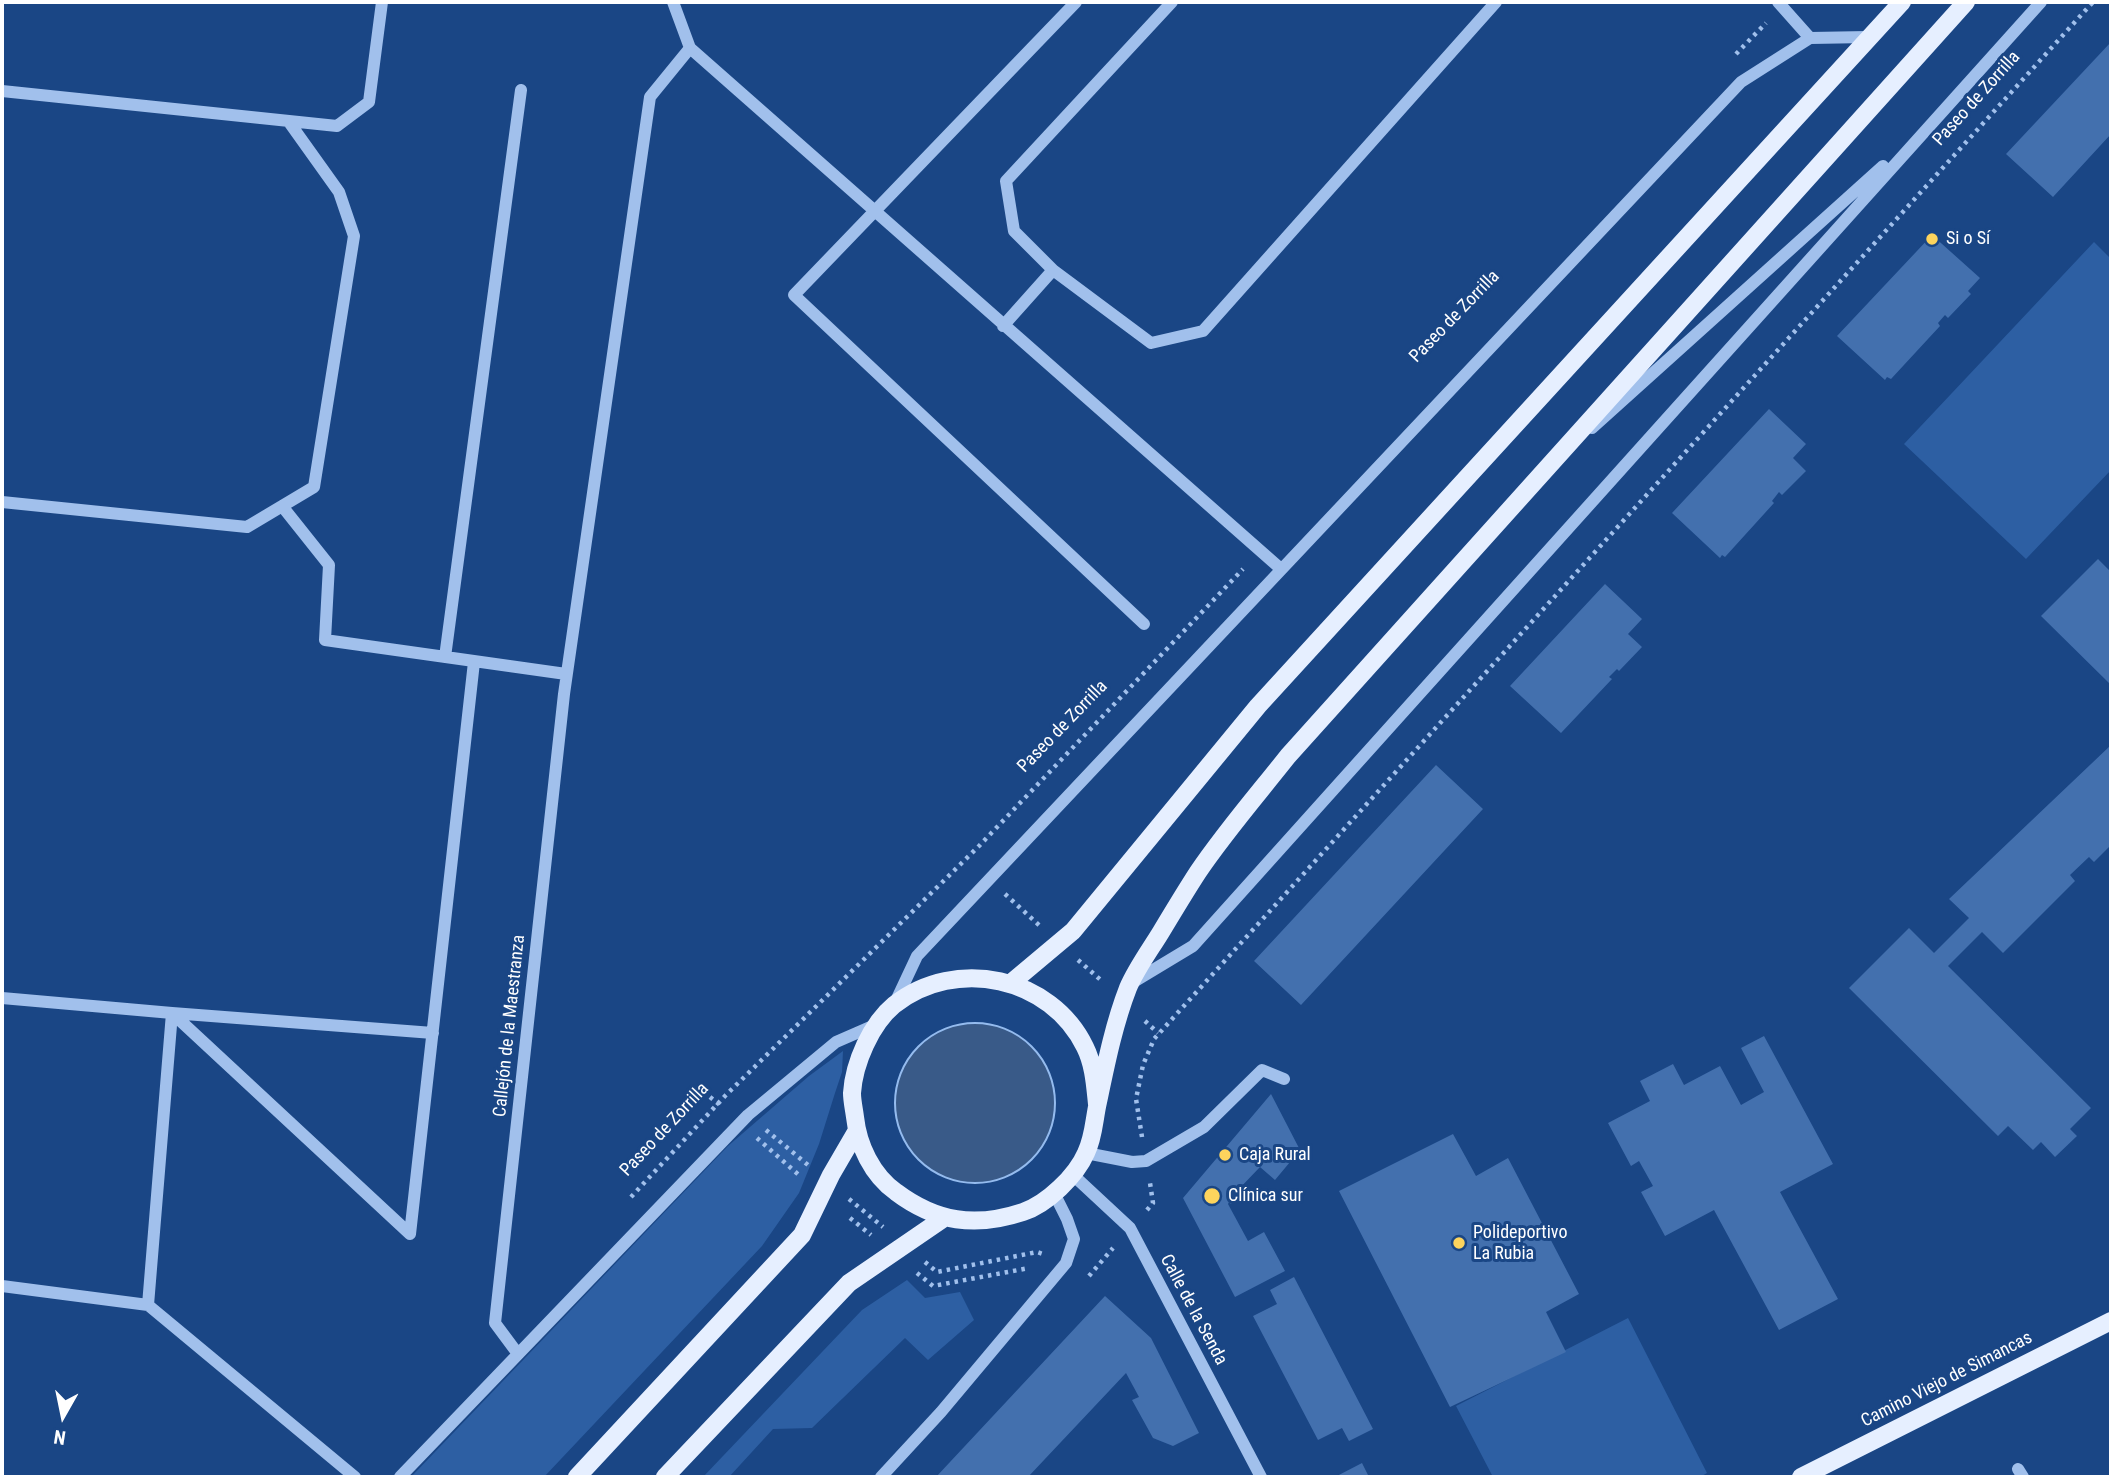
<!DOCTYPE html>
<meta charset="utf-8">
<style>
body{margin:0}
#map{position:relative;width:2113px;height:1479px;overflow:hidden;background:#1a4685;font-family:"Roboto Condensed",sans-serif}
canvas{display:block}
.frame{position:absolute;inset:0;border:4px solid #fff;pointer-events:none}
.north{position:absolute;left:28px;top:1381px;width:70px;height:70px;-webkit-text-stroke:5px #1a4685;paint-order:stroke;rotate:189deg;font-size:19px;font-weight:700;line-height:28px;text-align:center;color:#fff}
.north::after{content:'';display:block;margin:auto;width:24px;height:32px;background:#fff;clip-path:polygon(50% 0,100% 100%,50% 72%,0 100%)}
</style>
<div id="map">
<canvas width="2113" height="1479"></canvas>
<div class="frame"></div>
<div class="north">N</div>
</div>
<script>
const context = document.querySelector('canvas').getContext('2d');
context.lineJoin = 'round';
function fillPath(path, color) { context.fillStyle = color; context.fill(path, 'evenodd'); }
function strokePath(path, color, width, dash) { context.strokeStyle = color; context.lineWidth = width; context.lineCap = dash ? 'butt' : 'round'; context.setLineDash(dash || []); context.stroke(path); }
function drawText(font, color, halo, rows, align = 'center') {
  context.font = font + ' "Roboto Condensed",sans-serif'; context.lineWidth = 6; context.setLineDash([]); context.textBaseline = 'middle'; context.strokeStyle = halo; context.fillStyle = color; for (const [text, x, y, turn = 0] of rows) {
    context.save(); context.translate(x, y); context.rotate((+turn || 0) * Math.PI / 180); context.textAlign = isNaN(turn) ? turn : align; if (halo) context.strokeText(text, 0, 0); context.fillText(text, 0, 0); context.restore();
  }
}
fillPath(new Path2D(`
 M2094,242L2111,259V470L2026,559L1904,444Z
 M843,1051L842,1072L835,1093L819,1144L799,1193L762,1246L544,1477H411L728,1146L809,1076Z
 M907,1280L925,1298L960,1292L974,1320L928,1360L905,1338L812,1428L773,1429L729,1477H703L862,1310Z
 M1628,1318L1707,1473L1700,1477H1493L1456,1406Z`), '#2d5fa3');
const water = new Path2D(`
 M895 1103a80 80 0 1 1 160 0a80 80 0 1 1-160 0Z`);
fillPath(water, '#395a88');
strokePath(water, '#94bbee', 2);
fillPath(new Path2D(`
 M2111,42V134L2053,197L2006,154Z
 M1932,235L1980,278L1968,291L1971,294L1948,318L1945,315L1938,323L1940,326L1891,379L1887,377L1885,380L1837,336Z
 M1769,409L1806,444L1793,458L1806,471L1782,495L1779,492L1772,501L1774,503L1725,557L1722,555L1720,558L1672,513Z
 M2098,559L2111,572V685L2041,616Z
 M1605,584L1642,619L1628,634L1642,647L1619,671L1617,669L1609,677L1612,679L1561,733L1510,686Z
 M2111,745V845L2094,862L2089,857L2070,875L2075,881L2003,953L1982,932L1948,966L2091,1108L2070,1129L2077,1136L2055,1157L2041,1142L2033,1150L2008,1126L1998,1136L1849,988L1909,928L1934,953L1969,918L1949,899Z
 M1436,765L1483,809L1301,1005L1254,961Z
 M1764,1036L1833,1164L1780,1192L1838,1299L1779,1330L1714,1210L1665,1236L1641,1192L1653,1186L1639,1161L1631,1166L1608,1123L1650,1101L1640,1081L1673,1064L1684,1085L1720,1066L1741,1105L1764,1092L1741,1048Z
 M1271,1094L1300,1150L1275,1180L1260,1167L1237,1191L1240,1194L1231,1204L1229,1202L1228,1204L1248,1241L1264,1232L1285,1271L1235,1297L1183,1198Z
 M1453,1134L1476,1176L1508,1158L1579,1294L1546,1312L1566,1352L1450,1407L1339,1191Z
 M1294,1277L1373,1429L1349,1441L1342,1428L1318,1440L1253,1316L1277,1304L1270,1290Z
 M1105,1296L1151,1338L1199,1433L1173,1446L1153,1438L1132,1400L1139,1397L1126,1373L1028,1477H936Z
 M1362,1463L1369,1477H1335Z`), '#4370ae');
strokePath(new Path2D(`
 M1736,54L1766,23
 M1005,894L1040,926
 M1078,960L1103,982
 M1145,1021L1158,1033
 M710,1097L720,1105
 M766,1130L808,1165
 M1142,1137L1136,1099L1143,1065L1154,1039L2093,2
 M757,1138L800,1176
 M631,1197L725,1096L979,846L1243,569
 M849,1199L883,1227
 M1147,1210L1153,1203L1150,1183
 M850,1218L871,1235
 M925,1262L937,1272L1037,1252L1043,1254
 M917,1273L933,1286L1029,1268
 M1089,1276L1113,1248`), '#a1c0ec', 4.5, [3.5, 5]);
strokePath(new Path2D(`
 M673,2L690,48L1281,569
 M1076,2L794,295L1144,624
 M1172,2L1006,181L1014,231L1053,270L1151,343L1203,331L1496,2
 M1778,2L1810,38
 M2,91L337,126L369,102L382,2
 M1003,326L1053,270
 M1592,428L1883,166
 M2,502L247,527L314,487L354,236L339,192L289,122
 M282,506L329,565L325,640L566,674
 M445,657L521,90
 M1130,984L1193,946L2041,2
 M2,998L172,1013L433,1033
 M894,1005L917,956L1741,82L1810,38L1868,37
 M172,1013L410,1234L474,662
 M1086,1153L1132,1162L1146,1161L1204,1127L1262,1070L1284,1079
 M1073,1175L1130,1228L1261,1477
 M2,1286L148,1305L355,1477
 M148,1305L172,1013
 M518,1354L495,1323L564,694L650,97L690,48
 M2018,1469L2023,1477
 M400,1477L748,1115L836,1042L875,1025
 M881,1477L941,1412L1066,1263L1074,1239L1067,1219L1054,1193`), '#a1c0ec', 12);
strokePath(new Path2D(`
 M1011,983L1073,931L1258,706L1902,2
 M1097,1104C1095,1085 1094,1065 1085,1047C1051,977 956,956 894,1005C871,1024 854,1063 852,1093C852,1101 854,1109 855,1117C858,1145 872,1175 896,1192C936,1222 975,1228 1023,1212C1047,1204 1076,1176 1086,1153C1094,1137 1094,1119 1098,1102C1106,1064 1114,1024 1128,988C1136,969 1150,950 1161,932C1173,912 1185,892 1198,872C1225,832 1258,794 1288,756L1966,2
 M577,1477L802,1235L831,1175L856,1132
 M665,1477L849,1283L944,1218
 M1801,1477L2111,1321`), '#e6efff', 18);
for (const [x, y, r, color] of [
 [1932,239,7,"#fdd45d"],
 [1225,1155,7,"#fdd45d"],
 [1212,1196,9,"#fdd45d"],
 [1459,1243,7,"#fdd45d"]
]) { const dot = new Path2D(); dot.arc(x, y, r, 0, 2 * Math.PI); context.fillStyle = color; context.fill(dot); strokePath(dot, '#1a4685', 2.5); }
drawText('18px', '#fff', '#1a4685', [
 ["Paseo de Zorrilla",1977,99,-48],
 ["Paseo de Zorrilla",1455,317,-46],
 ["Paseo de Zorrilla",1063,727,-46],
 ["Callejón de la Maestranza",510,1026,-84],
 ["Paseo de Zorrilla",665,1130,-47],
 ["Calle de la Senda",1193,1310,62],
 ["Camino Viejo de Simancas",1947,1380,-27]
]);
drawText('18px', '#fff', '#1a4685', [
 ["Si o Sí",1946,239],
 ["Caja Rural",1239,1155],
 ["Clínica sur",1228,1196],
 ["Polideportivo",1473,1233],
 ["La Rubia",1473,1254]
], 'left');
</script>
